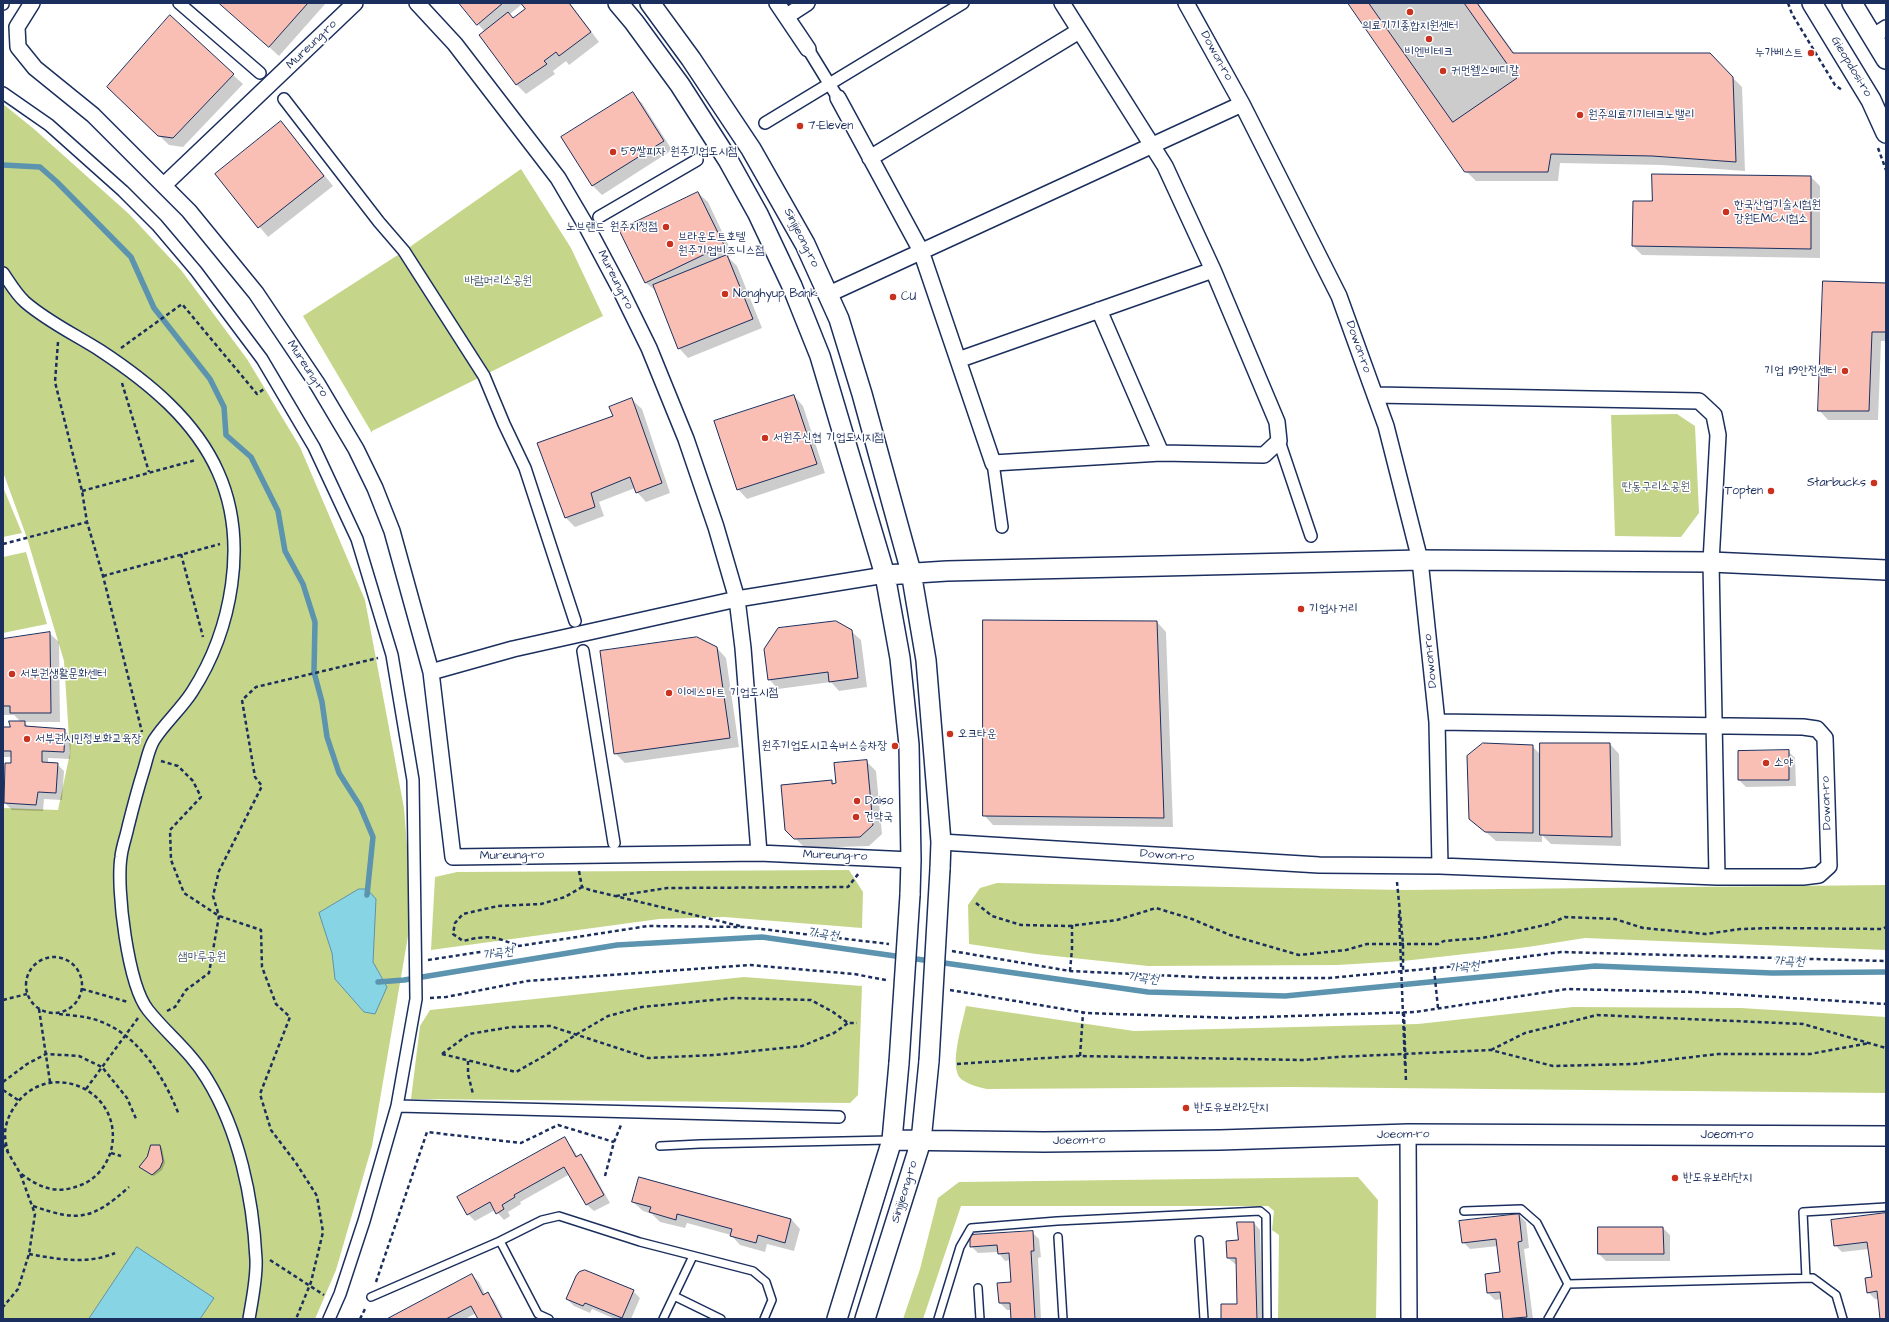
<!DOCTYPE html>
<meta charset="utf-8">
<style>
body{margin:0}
#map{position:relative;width:1889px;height:1322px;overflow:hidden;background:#fff;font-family:"Architects Daughter",sans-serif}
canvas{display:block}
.frame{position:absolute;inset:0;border:4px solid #1b2f5e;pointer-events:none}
</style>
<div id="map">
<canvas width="1889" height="1322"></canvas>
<div class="frame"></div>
</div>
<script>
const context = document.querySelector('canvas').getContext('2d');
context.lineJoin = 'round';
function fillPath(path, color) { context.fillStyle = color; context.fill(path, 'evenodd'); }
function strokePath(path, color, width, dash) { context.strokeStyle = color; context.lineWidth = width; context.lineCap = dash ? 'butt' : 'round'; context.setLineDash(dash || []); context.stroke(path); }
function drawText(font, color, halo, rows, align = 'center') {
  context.font = font + ' "Architects Daughter","Poor Story",sans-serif'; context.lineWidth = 3; context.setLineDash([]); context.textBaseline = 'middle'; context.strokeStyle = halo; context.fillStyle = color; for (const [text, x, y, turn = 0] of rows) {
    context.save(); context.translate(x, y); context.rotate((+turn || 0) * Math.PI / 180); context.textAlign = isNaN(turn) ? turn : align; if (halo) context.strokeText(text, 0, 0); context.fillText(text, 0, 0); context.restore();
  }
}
fillPath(new Path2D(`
 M3,104L34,129L129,214L181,270L247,359L300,447L365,600L404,808L412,913L372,1146L336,1270L315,1319H3V808L58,810L70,753L64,661L27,538L3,472Z
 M521,169L571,248L603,316L372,431V433L303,316L404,251Z
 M1677,414L1695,426L1699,513L1681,537L1615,536L1611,415Z
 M3,487L22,533L3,537Z
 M26,552L47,624L3,633V557Z
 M849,870L863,892L862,928L724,917L659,919L431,950L435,877L457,872Z
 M997,883L1405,890L1886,885V950L1585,938L1528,947L1403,961L1338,965L1148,966L1036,954L969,944L968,905L980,888Z
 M744,977L862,986L858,1095L850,1103L411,1099L420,1026L430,1010Z
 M966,1006L1134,1031L1418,1024L1573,1007L1741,1008L1886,1017V1093L1292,1087L987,1089C978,1087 969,1085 961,1079C948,1067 963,1022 966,1006Z
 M1358,1177L1378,1200L1376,1319H1278L1279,1235L1272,1230L1274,1211L1268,1206H961L923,1319H903L920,1269L938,1198L959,1182Z`), '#c5d68a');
const water = new Path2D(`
 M359,889H367L376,899L373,962L387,987L375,1014L364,1012L335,979L332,953L319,913Z
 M137,1247L214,1298L200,1319H89Z`);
fillPath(water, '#87d5e4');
strokePath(water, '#5c93ae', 1);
fillPath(new Path2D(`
 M220,3H326L279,56Z
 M460,3H570L599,42L569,65L566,61L553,71L555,74L526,94L517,85L481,35L485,32ZM522,4L526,9L513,19L509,15Z
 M1349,3H1478L1515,54H1709L1742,87L1745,171L1662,165L1560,163L1558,181H1476L1466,171Z
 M170,17L243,84L183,147L169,145L118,96Z
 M633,94L642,103L672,150L602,195L592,185Z
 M281,122L290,132L333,186L268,237L216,174Z
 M1811,177L1820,186V258L1642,255L1633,246L1653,202Z
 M698,193L708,202L733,255L728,257L737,266L762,328L688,358L679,348L656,291L646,283Z
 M1886,284V341H1881L1878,420H1828L1819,410Z
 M794,396L803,406L825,473L747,499L738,489Z
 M632,400L642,409L670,493L646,502L637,492L635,488L599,502L604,516L575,527L566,518L539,444L615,417Z
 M984,621L1157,622L1166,632L1173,827L993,825L984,815Z
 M851,631L861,640L867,687L839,691L831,682L778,689L769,679Z
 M49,633L59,642L60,722H24L30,728L64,730L71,737L70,759L48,758V764H57L64,771L62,800L44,799L43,811L12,810L5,803L12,757H3V728H11L21,722L14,715H3V640Z
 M717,648L726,658L739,747L625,763L615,753Z
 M1610,744L1619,754L1621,846L1551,844L1542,835V842L1496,841L1470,818L1532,746L1541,755Z
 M1788,751L1795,758L1796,786L1746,787L1739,780Z
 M866,761L876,771L882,834L869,846L805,848L786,829L831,781L835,784Z
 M565,1139L571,1146L578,1157L580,1156L587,1162L610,1203L594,1211L587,1205L570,1174L520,1202L521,1204L508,1212L510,1216L504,1220L495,1210L475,1221L468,1214Z
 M160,1146L162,1148L165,1163L162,1170L154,1176L140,1167Z
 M640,1178L791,1219L800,1229L794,1251L767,1244L765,1252L740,1245L731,1235L687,1223L685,1228L660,1222L652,1214L643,1211L633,1202Z
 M1886,1214V1319H1881L1879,1299H1875L1868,1292L1873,1278L1869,1249L1842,1252L1835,1245Z
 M1519,1215L1526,1222L1529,1248L1524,1249L1533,1319H1504L1502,1299L1495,1300L1488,1293L1501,1273L1498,1246L1470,1249L1463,1242Z
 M1254,1223L1260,1230L1263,1319H1223L1238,1305L1237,1264H1235L1228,1258Z
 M1663,1228L1670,1235V1261H1606L1599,1254Z
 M1032,1232L1039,1239L1041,1257L1038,1258L1041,1319H1012V1310H1007L1000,1303L1012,1283L1010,1260L1005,1261L998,1252L978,1253L971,1246Z
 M472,1275L479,1282L485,1294L487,1293L494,1300L504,1319H479L476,1313L465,1319H390Z
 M633,1291L640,1298L631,1319H615L592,1309L590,1313L574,1306L567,1299Z`), '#0003');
strokePath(new Path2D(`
 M3,165L40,167L57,182L131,257L154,308L210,379L224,407L226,435L251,457L278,511L285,551L303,584L315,622L314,672L322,702L327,737L339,773L360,806L373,837L367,895
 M378,982L404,980L617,945L762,937L1148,992L1285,996L1595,966L1772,973L1886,972`), '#5c93ae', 5.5);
const building = new Path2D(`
 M219,3H308L269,47Z
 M459,3H503L477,25Z
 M521,3H569L591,32L559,56L556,52L544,61L547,64L516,85L479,35L508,12L513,18L525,9Z
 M1348,3H1477L1513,53H1710L1733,77L1736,162L1652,156L1551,154L1548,172H1465Z
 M1369,3H1464L1517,78L1453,122Z
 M170,15L234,74L173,138L158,136L107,87Z
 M633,92L664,141L592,186L561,137Z
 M281,121L324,176L258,228L215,174Z
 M1652,174L1811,176V249L1632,246L1633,201H1652Z
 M698,192L724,245L645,283L619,230Z
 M727,255L753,319L678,349L653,285Z
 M1823,281L1886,283V332H1872L1869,411H1818Z
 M794,395L817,464L737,490L714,421Z
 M632,398L662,483L636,493L630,477L591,493L595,507L565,518L537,443L613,416L609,407Z
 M983,620L1157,621L1164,818L983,816Z
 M836,621L852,630L858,678L829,682L828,672L768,680L764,649L778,628Z
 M50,632L51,713H10V706H3V639Z
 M697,637L717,647L730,738L614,754L600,651Z
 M9,721H25V726L65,729L64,752L42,751V762L58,763L56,793L38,792L36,805L4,803L5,763H11V751H3V727H10Z
 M1483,743L1533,745V833L1485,832L1469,819L1467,756Z
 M1540,743H1610L1612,837L1540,835Z
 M1789,750V780H1738V751Z
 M867,760L873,825L860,837L794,839L785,830L781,785L832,780V784L836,783L834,763Z
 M565,1137L576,1157L581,1154L604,1195L586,1205L564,1167L514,1195L515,1197L502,1205L504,1209L496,1214L490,1202L467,1215L457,1197Z
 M151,1145H160L163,1161L160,1168L152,1175L139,1167L147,1157Z
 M639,1177L791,1219L785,1243L758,1235L756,1243L730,1236L732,1229L677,1214L676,1220L649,1212L651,1207L632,1202Z
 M1886,1213V1319H1880L1877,1291L1867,1293L1865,1278L1872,1277L1867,1242L1834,1246L1831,1220Z
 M1519,1214L1522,1241L1518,1242L1527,1317L1503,1319L1500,1292L1487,1293L1485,1274L1500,1272L1496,1239L1462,1243L1459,1221Z
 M1237,1222H1254L1257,1319H1221V1304H1237L1236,1258H1227L1226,1241L1238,1240Z
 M1598,1227H1663L1664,1254H1598Z
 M1033,1231L1034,1251H1031L1035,1319H1011L1010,1303H999L997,1283L1011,1282L1009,1253L998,1254L997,1245L970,1247V1235Z
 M585,1270L634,1290L622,1318L585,1303L583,1306L566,1299L576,1276L579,1272Z
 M472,1274L483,1295L488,1292L502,1319H478L471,1306L446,1319H387Z`);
fillPath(building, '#f9beb4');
strokePath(building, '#1b2f5e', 1);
const service = new Path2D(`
 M660,1146L700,1144L890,1140
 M1464,1211L1521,1209L1537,1223L1568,1284
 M1058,1237L1063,1319
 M1199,1240L1204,1319
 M500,1241L538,1314L549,1319
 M1806,1278L1803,1212L1886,1207
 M978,1288L980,1319
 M674,1296L721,1319
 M371,1297L500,1241L542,1220L559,1216L640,1242L753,1271L766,1282L772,1300L764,1319
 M663,1319L693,1256
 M938,1319L960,1247L971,1228L1057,1221L1260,1211L1266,1216L1267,1319
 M1548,1319L1568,1284L1813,1278L1836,1295L1843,1319`);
const pedestrian = new Path2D(`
 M179,3L260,73
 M3,4V3
 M808,49L838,98
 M3,93L49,125L123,191L157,225L196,271L262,359L314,447L357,539L392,655L413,780L416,999L397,1106L364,1221L340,1294L329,1319
 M284,99L379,222L404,251L484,376L504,424L525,468L575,621
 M765,123L963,3
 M599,217L697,160
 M3,273C10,283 16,294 25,302C48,322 76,335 101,351C148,382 195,420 218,472C249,541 232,630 192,692C181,709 165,723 154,740C149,748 147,759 144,769C138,788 133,807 128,827C126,837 122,847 121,857C116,889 128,985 148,1010C167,1034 191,1052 207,1079C239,1131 253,1198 256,1259C257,1278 252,1300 249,1319
 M1279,441L1311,536
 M993,463L1002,527
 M583,651L614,843
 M397,1106L839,1117`);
const minor = new Path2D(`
 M32,3L17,27L18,47L35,68L93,115L189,211L256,293L318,385L356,449L375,488L392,531L431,672L453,857L759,853L911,860
 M417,3L455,44L558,178L588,229L620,289L649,348L686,439L716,527L737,599L743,648L759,853
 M777,3L808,49
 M1186,3L1242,104L1339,296L1386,426L1420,560L1437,722L1440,866
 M787,16L807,3
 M1872,37L1886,28
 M838,98L921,251L993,463L1161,453L1264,455L1279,441L1277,422L1213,270L1165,166L1062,3
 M870,158L1079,31
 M164,185L355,3
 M829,294L1242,104
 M1099,310L1161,453
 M958,360L1213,270
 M1375,395L1699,401L1714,415L1718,435L1711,562L1717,877
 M431,672L513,649L737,599L885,575
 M941,842L1319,865L1440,866L1717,877H1803L1819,875L1829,866L1825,738L1817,729L1803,727L1437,722
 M1408,1134L1409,1319`);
const tertiary = new Path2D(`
 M618,3L634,22L680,85L728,160L758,214L792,286L820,356L885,575L900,658L909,745L911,860L910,895
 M650,3L691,59L751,149L805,244L839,319L862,394L911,572L926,660L941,842L940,869
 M1812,3L1871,100L1886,133
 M1852,3L1886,59
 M885,575L947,571L1420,560L1711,562L1886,570
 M892,1140L1044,1142L1220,1140L1408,1134L1886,1136
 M837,1319L892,1140L899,1063
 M865,1319L921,1141L929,1061`);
strokePath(service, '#1b2f5e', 10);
strokePath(pedestrian, '#1b2f5e', 14);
strokePath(minor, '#1b2f5e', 18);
strokePath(tertiary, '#1b2f5e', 22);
strokePath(new Path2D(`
 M1788,3L1792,14L1835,85L1842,90
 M1878,148L1886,170
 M58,342L55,382L82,491L87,522L103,576L142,732
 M121,348L182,304L257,394L264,389
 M122,383L149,472
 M82,491L196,460
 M3,544L87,522
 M181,554L203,637
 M103,576L220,544
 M161,761L178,766L193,781L201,797L170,830L171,860L184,893L219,916L261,930L262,967L276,1004L290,1017L260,1094L271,1130L296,1163L317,1196L323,1232L311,1282L296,1319
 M579,871L582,887L590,890L740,926
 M1397,882L1403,944V971
 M616,896L667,888L848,887L859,873
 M976,903L992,916L1021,925L1069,926L1117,920L1156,908L1192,919L1230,935L1299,955L1346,950L1367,944H1438L1444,941L1482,938L1509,933L1549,924L1565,917L1615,919L1643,928L1706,934L1740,929L1774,928L1882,929L1886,927
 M516,945C493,936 488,935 463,941L453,934L455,923L463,914L498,906L541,904L565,897L582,887
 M952,951L1070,971L1219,978H1329L1447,967L1561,952L1886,961
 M26 985a28 28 0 1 1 56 0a28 28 0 1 1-56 0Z
 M428,960L648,926L744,927L889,944
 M1434,969L1438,1008
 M1070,971L1072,949V925
 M82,989L128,1002
 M950,990L1087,1013L1233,1018L1415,1012L1567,989L1695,992L1886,1004
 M430,998L446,997L527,981L750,965L854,974L886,980
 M3,1000L27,994
 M39,1009L50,1082
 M167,1011L175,1007L186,990L209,973L219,916L213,896L219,871L262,786L255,777L242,700L256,687L378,658
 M1404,1013L1406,1083
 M59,1014C69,1015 80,1016 89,1018C135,1028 164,1076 179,1115
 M1491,1050L1525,1033L1597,1015L1803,1024L1886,1048
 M442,1054L516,1072L546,1055L577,1034L608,1016L642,1007L733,998L811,1000L833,1012L848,1023H857
 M442,1054L469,1034L511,1027L550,1026L648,1058L715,1055L802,1046L834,1033L848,1023
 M1080,1056L1083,1013
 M468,1061V1074L473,1094
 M957,1064L1076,1056L1303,1060L1337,1057L1491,1050L1553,1066L1633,1064L1718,1054H1810L1869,1043
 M3,1082L27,1064L46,1054L79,1056L102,1067L127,1098L137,1121
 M86,1089L138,1018
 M3,1090L18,1100
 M3,1144L20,1173L35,1214L29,1254L18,1289L3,1307
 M8,1153C7,1147 5,1141 5,1135C5,1126 8,1117 13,1109C44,1057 122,1087 112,1146C109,1163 97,1179 81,1185C56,1195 40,1188 20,1173
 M111,1153L121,1156
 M605,1176L614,1142L621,1125
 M33,1206C79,1222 92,1220 129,1187
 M29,1254C57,1259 87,1265 115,1253
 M270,1260L324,1295
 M376,1282L427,1132L521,1143L558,1125L614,1142
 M360,1319L366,1307`), '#1b2f5e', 2.5, [4, 3]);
strokePath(service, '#fff', 7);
strokePath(pedestrian, '#fff', 11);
strokePath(minor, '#fff', 15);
strokePath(tertiary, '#fff', 19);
const tertiaryBridge = new Path2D(`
 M929,1061L940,869
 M899,1063L910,895`);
strokePath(tertiaryBridge, '#1b2f5e', 22, []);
strokePath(new Path2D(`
 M1399,914L1405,1065`), '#1b2f5e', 2.5, [4, 3]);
strokePath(tertiaryBridge, '#fff', 19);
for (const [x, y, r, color] of [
 [1410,12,4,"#c8321e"],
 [1429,39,4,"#c8321e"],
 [1811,53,4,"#c8321e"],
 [1443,71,4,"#c8321e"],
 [1580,115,4,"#c8321e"],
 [800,126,4,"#c8321e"],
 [613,152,4,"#c8321e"],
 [1726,212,4,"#c8321e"],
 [666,227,4,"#c8321e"],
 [670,244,4,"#c8321e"],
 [725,294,4,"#c8321e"],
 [893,297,4,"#c8321e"],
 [1845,371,4,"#c8321e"],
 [765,438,4,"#c8321e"],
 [1874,483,4,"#c8321e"],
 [1771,491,4,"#c8321e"],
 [1301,609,4,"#c8321e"],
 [12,674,4,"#c8321e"],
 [669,693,4,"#c8321e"],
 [950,734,4,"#c8321e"],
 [27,739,4,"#c8321e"],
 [895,746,4,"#c8321e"],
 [1766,763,4,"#c8321e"],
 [857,801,4,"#c8321e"],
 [856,817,4,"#c8321e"],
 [1186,1108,4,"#c8321e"],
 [1675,1178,4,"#c8321e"]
]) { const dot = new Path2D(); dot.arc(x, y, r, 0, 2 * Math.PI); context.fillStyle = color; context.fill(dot); strokePath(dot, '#fff', 1.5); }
drawText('12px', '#1b2f5e', '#fff', [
 ["의료기기종합지원센터",1410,26,"center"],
 ["비엔비테크",1429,52,"center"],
 ["누가베스트",1803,53,"right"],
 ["커먼웰스메디칼",1451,71],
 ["원주의료기기테크노밸리",1588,115],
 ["7-Eleven",808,126],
 ["59쌀피자 원주기업도시점",621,152],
 ["한국산업기술시험원",1734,205],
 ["강원EMC시험소",1734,219],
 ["노브랜드 원주지정점",658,227,"right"],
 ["브라운도트호텔",678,237],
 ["원주기업비즈니스점",678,251],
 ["Nonghyup Bank",733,294],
 ["CU",901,297],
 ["기업 119안전센터",1837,371,"right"],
 ["서원주신협 기업도시지점",773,438],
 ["Starbucks",1866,483,"right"],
 ["Topten",1763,491,"right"],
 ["기업사거리",1309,609],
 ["서부권생활문화센터",20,674],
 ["이에스마트 기업도시점",677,693],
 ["오크타운",958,734],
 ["서부권시민정보화교육장",35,739],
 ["원주기업도시고속버스승차장",887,746,"right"],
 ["소야",1774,763],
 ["Daiso",865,801],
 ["건약국",864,817],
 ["반도유보라2단지",1194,1108],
 ["반도유보라1단지",1683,1178]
], 'left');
drawText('12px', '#1b2f5e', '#fff', [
 ["Mureung-ro",312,45,-44],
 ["Dowon-ro",1216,56,61],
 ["Gieopdosi-ro",1851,67,59],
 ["Sinjijeong-ro",801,238,63],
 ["Mureung-ro",615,280,63],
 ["Dowon-ro",1358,347,70],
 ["Mureung-ro",307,369,57],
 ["Dowon-ro",1431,661,-96],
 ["Dowon-ro",1827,803,-92],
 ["Mureung-ro",512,856,-1],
 ["Mureung-ro",835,856,2],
 ["Dowon-ro",1167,856,4],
 ["Joeom-ro",1403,1135,-1],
 ["Joeom-ro",1727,1135],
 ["Joeom-ro",1079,1141,-1],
 ["Sinjijeong-ro",905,1192,-73]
]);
drawText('12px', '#465969', '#fff', [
 ["바람머리소공원",498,281],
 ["딴동구리소공원",1656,487],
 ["샘마루공원",202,957]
]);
drawText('italic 13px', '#365880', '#fff', [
 ["가곡천",823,935,8],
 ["가곡천",498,954,-9],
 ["가곡천",1789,962],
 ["가곡천",1464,968,-6],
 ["가곡천",1143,979,6]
]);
</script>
